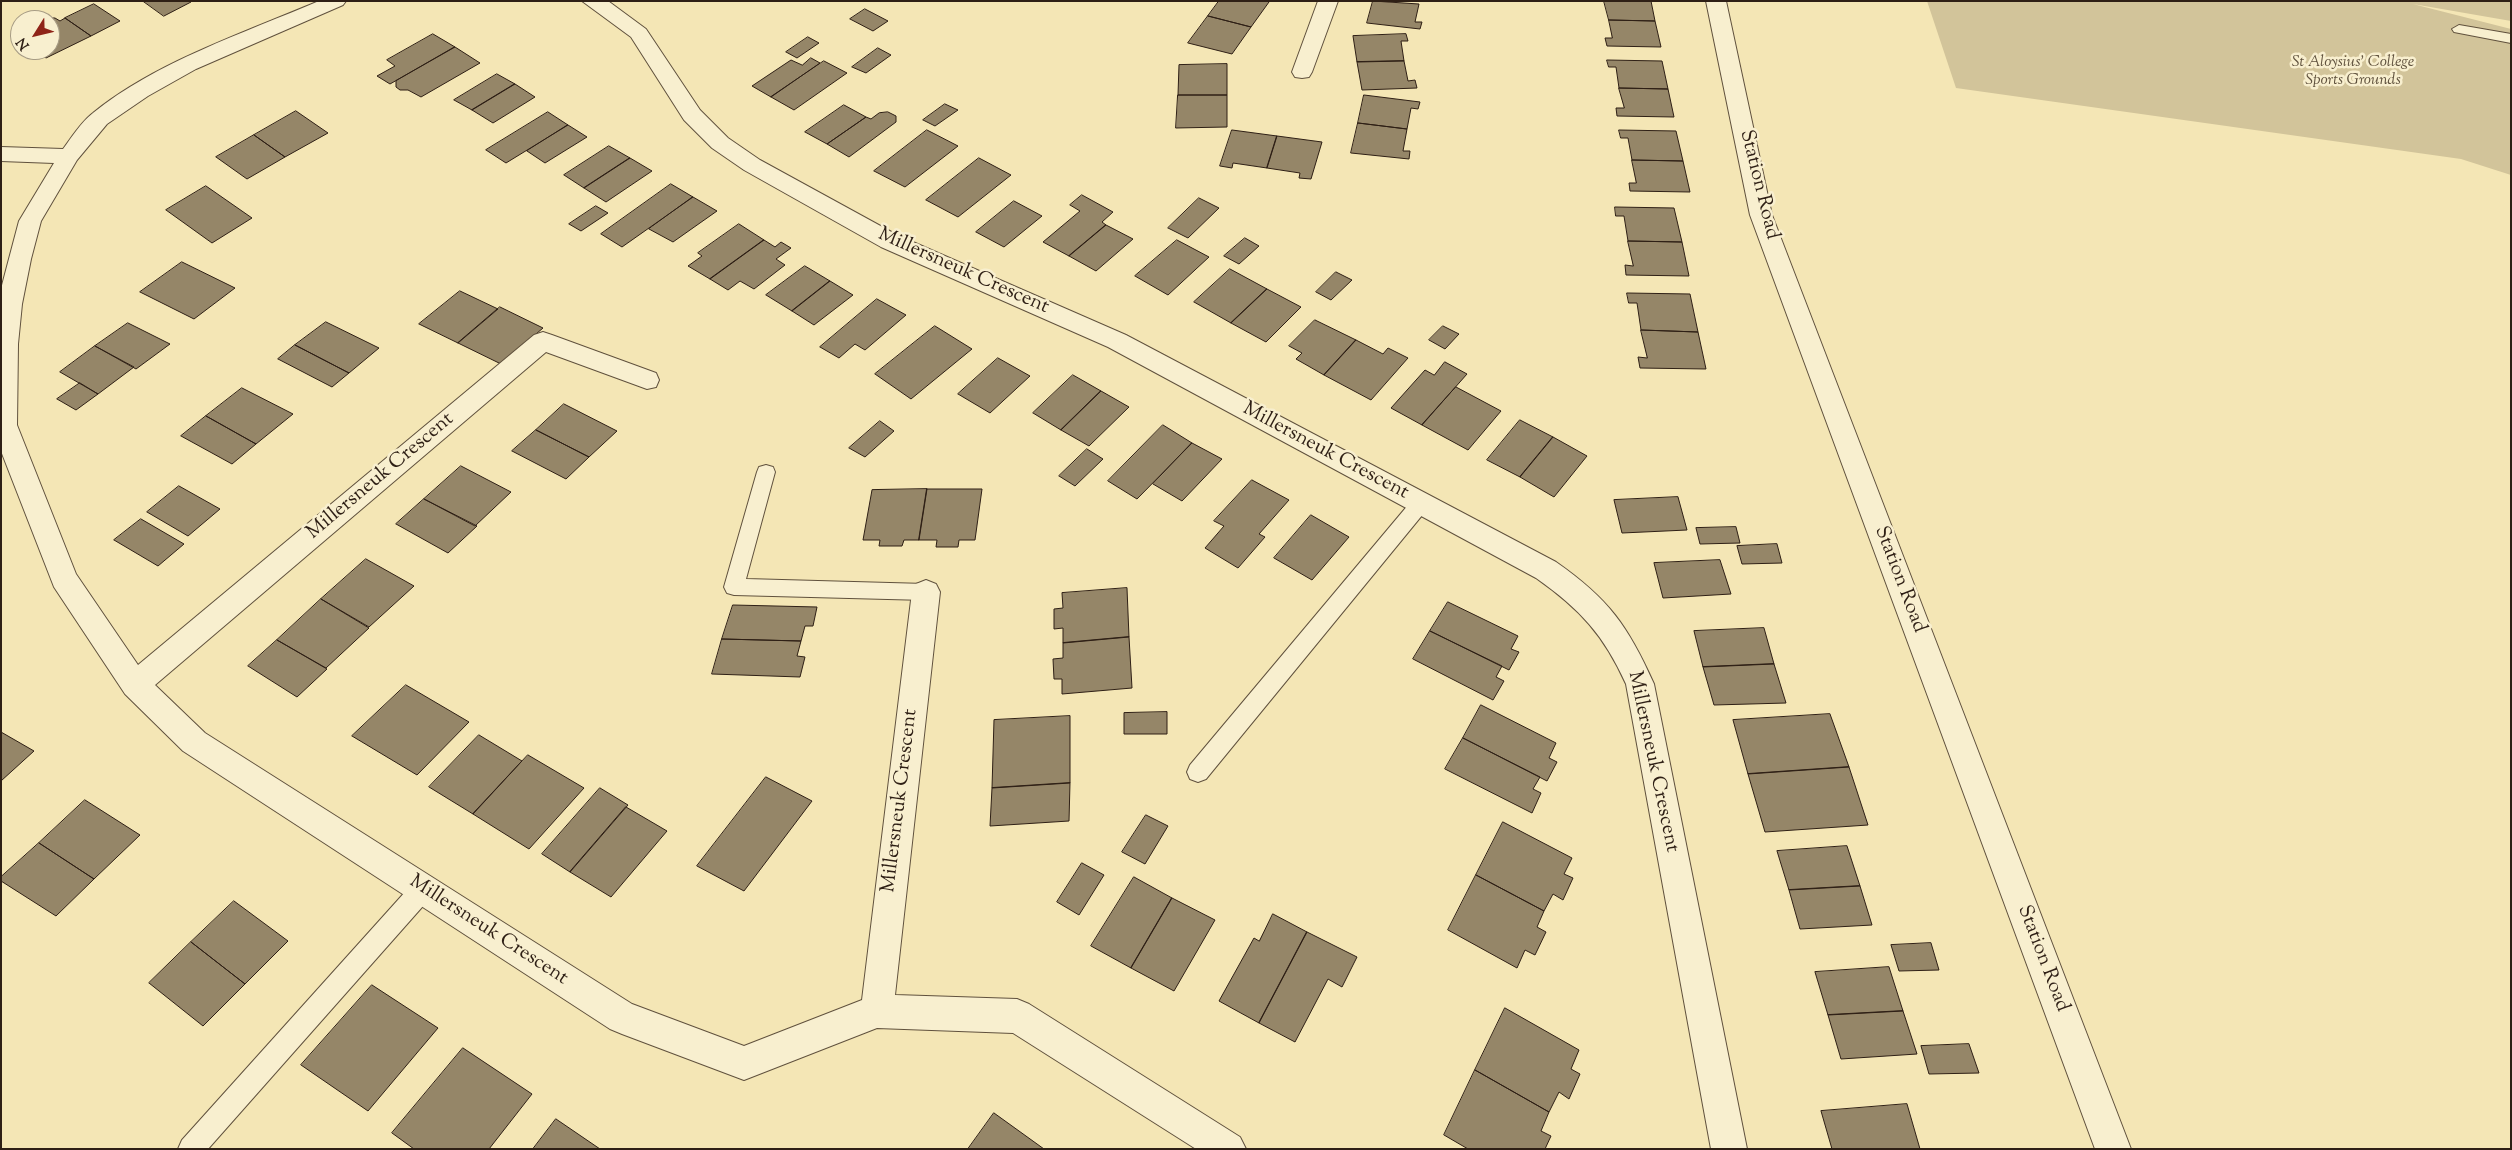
<!DOCTYPE html>
<style>
body{margin:0}
#map{position:relative;width:2512px;height:1150px;overflow:hidden;background:#f4e6b5;font-family:"Sorts Mill Goudy",serif}
canvas{display:block}
.frame{position:absolute;inset:0;border:2px solid #2e1f15;pointer-events:none}
.north{position:absolute;left:10px;top:10px;width:50px;height:50px;box-sizing:border-box;background:#f8efcf;border:1px solid #a79c85;border-radius:50%;rotate:234deg;font-size:14px;font-weight:700;line-height:20px;text-align:center;color:#2e1f15}
.north::after{content:'';display:block;margin:auto;width:18px;height:22px;background:#8f2418;clip-path:polygon(50% 0,100% 100%,50% 72%,0 100%)}
</style>
<div id="map">
<canvas width="2512" height="1150"></canvas>
<div class="frame"></div>
<div class="north">N</div>
</div>
<script>
const context = document.querySelector('canvas').getContext('2d');
context.lineJoin = 'round';
function fillPath(path, color) { context.fillStyle = color; context.fill(path, 'evenodd'); }
function strokePath(path, color, width, dash) { context.strokeStyle = color; context.lineWidth = width; context.lineCap = dash ? 'butt' : 'round'; context.setLineDash(dash || []); context.stroke(path); }
function drawText(font, color, halo, rows, align = 'center') {
  context.font = font + ' "Sorts Mill Goudy",serif'; context.lineWidth = 5; context.setLineDash([]); context.textBaseline = 'middle'; context.strokeStyle = halo; context.fillStyle = color; for (const [text, x, y, turn = 0] of rows) {
    context.save(); context.translate(x, y); context.rotate((+turn || 0) * Math.PI / 180); context.textAlign = isNaN(turn) ? turn : align; if (halo) context.strokeText(text, 0, 0); context.fillText(text, 0, 0); context.restore();
  }
}
fillPath(new Path2D(`
 M1927,1H2511V21L2413,4L2511,29V175L2461,159L1956,88Z`), '#d2c49a');
const building = new Path2D(`
 M143,1H190L191,2L164,16Z
 M1219,1H1267L1269,2L1251,27L1208,16Z
 M1373,1L1419,4L1415,22H1422L1420,29L1367,23Z
 M1604,1H1651L1655,21L1609,20Z
 M94,4L120,21L91,36L65,18Z
 M865,9L888,21L873,31L850,19Z
 M1208,16L1251,27L1232,54L1188,43Z
 M47,18H55L60,21L65,18L91,36L46,58L35,50H50V20H43Z
 M1609,20L1655,21L1661,47L1607,46L1605,38H1612Z
 M433,34L455,47L390,84L377,76L395,66L387,60Z
 M1406,34L1408,41H1401L1404,61L1357,62L1353,36Z
 M808,37L819,43L797,58L786,52Z
 M455,47L480,63L421,97L408,90H400L396,87V81Z
 M878,48L891,55L866,73L852,67Z
 M811,58L820,63L771,97L752,86L791,60L802,65Z
 M1607,60L1662,61L1668,89L1619,88L1616,67H1609Z
 M824,61L847,73L794,110L771,97Z
 M1404,61L1408,81L1415,80L1417,88L1362,90L1357,62Z
 M1227,64V95H1178L1179,65Z
 M497,74L515,84L472,110L454,100Z
 M515,84L535,97L493,123L472,110Z
 M1619,88L1668,89L1674,117L1617,116L1616,108H1624Z
 M1178,95H1227V127L1176,128Z
 M1364,95L1420,102L1418,109L1411,108L1407,129L1358,123Z
 M945,104L958,110L935,126L923,120Z
 M844,105L866,117L827,144L805,132Z
 M296,111L328,133L285,157L254,135Z
 M548,112L568,125L506,163L486,150Z
 M888,112L896,116V122L849,157L827,144L866,117L871,119L879,113Z
 M1358,123L1407,129L1403,151H1410L1409,159L1351,153Z
 M568,125L587,137L545,163L527,151Z
 M927,130L958,146L905,187L874,171Z
 M1232,130L1277,136L1267,168L1233,163L1232,168L1220,166Z
 M1619,130L1676,131L1683,161L1632,160L1628,138H1621Z
 M254,135L285,157L247,179L216,157Z
 M1277,136L1322,142L1311,179L1299,178L1300,173L1267,168Z
 M609,146L630,158L584,188L564,175Z
 M630,158L652,171L606,202L584,188Z
 M979,158L1011,175L958,217L926,200Z
 M1632,160L1683,161L1690,192L1630,191L1629,183H1636Z
 M671,184L693,197L622,247L601,234Z
 M206,186L252,218L212,243L166,210Z
 M1082,195L1113,212L1102,222L1106,225L1069,256L1043,242L1080,211L1070,205Z
 M693,197L717,211L673,242L649,229Z
 M1199,198L1219,208L1188,238L1168,228Z
 M1014,201L1042,216L1004,247L976,232Z
 M596,206L608,213L581,231L569,224Z
 M1615,207L1674,208L1682,242L1628,241L1624,216H1616Z
 M739,224L764,240L710,279L688,266L702,256L698,253Z
 M1106,225L1133,239L1096,271L1069,256Z
 M1245,238L1259,246L1239,264L1224,256Z
 M764,240L775,247L781,242L791,248L776,259L785,265L754,289L740,281L728,290L710,279Z
 M1177,240L1209,257L1168,295L1135,276Z
 M1628,241L1682,242L1689,276L1626,275L1625,265L1633,266Z
 M182,262L235,288L194,319L140,292Z
 M805,266L830,281L792,311L766,295Z
 M1230,269L1267,289L1231,323L1194,302Z
 M1336,272L1352,280L1331,300L1316,292Z
 M830,281L853,295L814,325L792,311Z
 M1267,289L1301,307L1266,342L1231,323Z
 M460,291L498,309L458,343L419,324Z
 M1627,293L1690,294L1698,332L1641,330L1637,303H1629Z
 M877,299L906,315L865,350L855,344L839,358L820,347Z
 M500,307L543,328L501,364L458,343Z
 M1315,320L1356,340L1324,375L1296,359L1302,353L1289,346Z
 M326,322L379,348L349,373L295,345Z
 M128,323L170,344L136,369L95,346Z
 M935,326L972,349L911,399L875,374Z
 M1443,326L1459,334L1445,349L1429,340Z
 M1641,330L1698,332L1706,369L1640,368L1638,357L1647,358Z
 M1356,340L1383,354L1388,348L1408,358L1371,400L1324,375Z
 M295,345L349,373L332,387L278,359Z
 M95,346L134,367L98,394L60,372Z
 M998,358L1030,376L990,413L958,394Z
 M1445,362L1467,374L1422,425L1391,408L1425,370L1434,375Z
 M1073,375L1101,391L1061,430L1033,413Z
 M80,383L98,394L76,410L57,399Z
 M1456,387L1501,411L1468,450L1422,425Z
 M242,388L293,414L256,444L206,416Z
 M1101,391L1129,407L1089,446L1061,430Z
 M564,404L617,431L589,457L536,430Z
 M206,416L256,444L232,464L181,436Z
 M1520,420L1553,437L1520,477L1487,460Z
 M880,421L894,431L865,457L849,448Z
 M1163,425L1192,443L1137,499L1108,481Z
 M536,430L589,457L566,479L512,451Z
 M1553,437L1587,456L1554,497L1520,477Z
 M1192,443L1222,459L1182,501L1153,484Z
 M1087,449L1103,459L1075,486L1059,476Z
 M461,466L511,492L475,526L424,499Z
 M1252,480L1289,500L1259,534L1265,537L1238,568L1205,548L1224,526L1214,521Z
 M179,486L220,509L188,536L147,512Z
 M927,489L919,540H904L902,546H879L880,540H863L872,490Z
 M927,489H982L975,540H959L958,547H936L937,540H919Z
 M1678,497L1687,530L1622,533L1614,500Z
 M424,499L477,526L448,553L396,524Z
 M1311,515L1349,537L1312,580L1274,558Z
 M141,519L184,544L158,566L114,540Z
 M1736,527L1740,543L1700,544L1696,528Z
 M1777,544L1782,563L1742,564L1737,546Z
 M366,559L414,586L369,627L321,599Z
 M1720,560L1731,594L1663,598L1654,563Z
 M1127,588L1129,637L1063,643V628L1054,629V609L1063,608L1062,593Z
 M321,599L369,628L326,668L277,640Z
 M1448,602L1518,636L1511,649L1519,652L1509,670L1430,631Z
 M733,605L817,607L813,626H805L801,641L722,639Z
 M1764,628L1774,664L1703,667L1694,631Z
 M1430,631L1502,666L1496,677L1504,681L1493,700L1413,659Z
 M1129,637L1132,688L1062,694V679H1054L1053,659L1063,658V643Z
 M722,639L801,641L797,656L805,657L800,677L712,674Z
 M277,640L327,669L297,697L248,666Z
 M1774,664L1786,703L1714,705L1703,667Z
 M406,685L469,722L417,775L352,736Z
 M1481,705L1556,743L1549,758L1557,762L1547,781L1463,738Z
 M1167,712V734H1124V713Z
 M1830,714L1849,767L1748,774L1733,720Z
 M1070,716V783L992,788L994,720Z
 M1,732L34,751L1,781Z
 M479,735L522,761L473,814L429,787Z
 M1463,738L1540,777L1533,789L1541,793L1532,813L1445,769Z
 M528,755L584,788L529,849L473,814Z
 M1849,767L1868,825L1765,832L1748,774Z
 M766,777L812,801L744,891L697,866Z
 M1070,783L1069,821L990,826L992,788Z
 M600,788L628,805L570,872L542,854Z
 M85,800L140,835L94,879L39,843Z
 M626,807L667,831L611,897L570,872Z
 M1146,815L1168,826L1145,864L1122,852Z
 M1503,822L1572,858L1564,874L1573,878L1563,900L1553,894L1544,911L1476,875Z
 M39,843L94,879L56,916L1,881V877Z
 M1847,846L1860,886L1789,890L1777,851Z
 M1082,863L1104,875L1079,915L1057,902Z
 M1476,875L1544,911L1537,927L1546,932L1535,955L1525,950L1517,968L1448,930Z
 M1134,877L1172,898L1131,968L1091,946Z
 M1860,886L1872,925L1800,929L1789,890Z
 M1172,898L1215,920L1174,991L1131,968Z
 M234,901L288,941L245,984L191,942Z
 M1273,914L1307,932L1259,1023L1219,1001L1254,938L1259,941Z
 M1307,932L1357,957L1342,987L1328,979L1295,1042L1259,1023Z
 M191,942L245,984L203,1026L149,983Z
 M1931,943L1939,970L1899,971L1891,945Z
 M1889,967L1903,1011L1828,1015L1815,972Z
 M372,985L438,1028L368,1111L301,1065Z
 M1505,1008L1579,1050L1571,1069L1580,1074L1569,1099L1559,1092L1549,1112L1475,1070Z
 M1903,1011L1917,1054L1841,1059L1828,1015Z
 M1969,1044L1979,1073L1929,1074L1921,1046Z
 M463,1048L532,1094L489,1149H414L392,1133Z
 M1475,1070L1549,1112L1541,1131L1551,1136L1545,1149H1468L1444,1135Z
 M1907,1104L1920,1149H1832L1821,1111Z
 M994,1113L1044,1149H968Z
 M556,1119L600,1149H533Z`);
fillPath(building, '#958668');
strokePath(building, '#2e1f15', 1);
const service = new Path2D(`
 M2459,25L2511,34V43L2454,32L2452,29Z
 M766,465L773,467L775,472L746,579L926,584L933,586L936,592L933,598L926,600L734,595L727,593L724,587L757,472L759,467Z
 M1421,495L1428,498L1431,503L1428,508L1206,779L1198,782L1190,779L1187,772L1190,765L1414,498Z
 M423,878L431,881L435,889L431,897L208,1149H178L182,1140L415,881Z`);
const minor = new Path2D(`
 M319,1H346L343,5L196,69L148,96L107,124L77,160L41,221L31,259L22,304L18,344L17,425L76,574L138,665L534,335L543,332L552,335L656,373L659,380L656,387L647,389L546,352L155,685L205,733L632,1004L744,1046L862,1000L912,592L916,584L926,580L936,584L940,592L895,995L1017,999L1029,1004L1240,1137L1246,1149H1196L1013,1033L877,1028L744,1080L622,1034L610,1029L183,751L125,694L54,587L1,451V289L19,221L54,163L1,161V147L63,149C72,137 81,122 93,113C156,62 244,33 319,1Z
 M582,1H608L646,29L700,110L728,138L760,160L897,235L1126,335L1556,562C1609,599 1628,626 1654,684L1747,1149H1711L1626,684C1604,635 1580,609 1536,578L1108,347L881,247L744,170L712,148L684,120L631,37Z
 M1318,1H1338L1312,72L1309,77L1302,78L1295,77L1292,72Z
 M1706,1H1726L1772,215L2131,1149H2095L1750,215Z`);
strokePath(service, '#60513d', 2);
strokePath(minor, '#60513d', 2);
fillPath(service, '#f8efcf');
fillPath(minor, '#f8efcf');
drawText('italic 16px', '#5f513d', '#f8efcf', [
 ["St Aloysius' College",2353,63],
 ["Sports Grounds",2353,81]
]);
drawText('20px', '#2e1f15', '#f8efcf', [
 ["Station Road",1758,185,76],
 ["Millersneuk Crescent",963,272,24],
 ["Millersneuk Crescent",1325,452,28],
 ["Millersneuk Crescent",381,477,-40],
 ["Station Road",1899,580,69],
 ["Millersneuk Crescent",1652,762,78],
 ["Millersneuk Crescent",901,801,-83],
 ["Millersneuk Crescent",488,931,33],
 ["Station Road",2042,959,69]
]);
</script>
